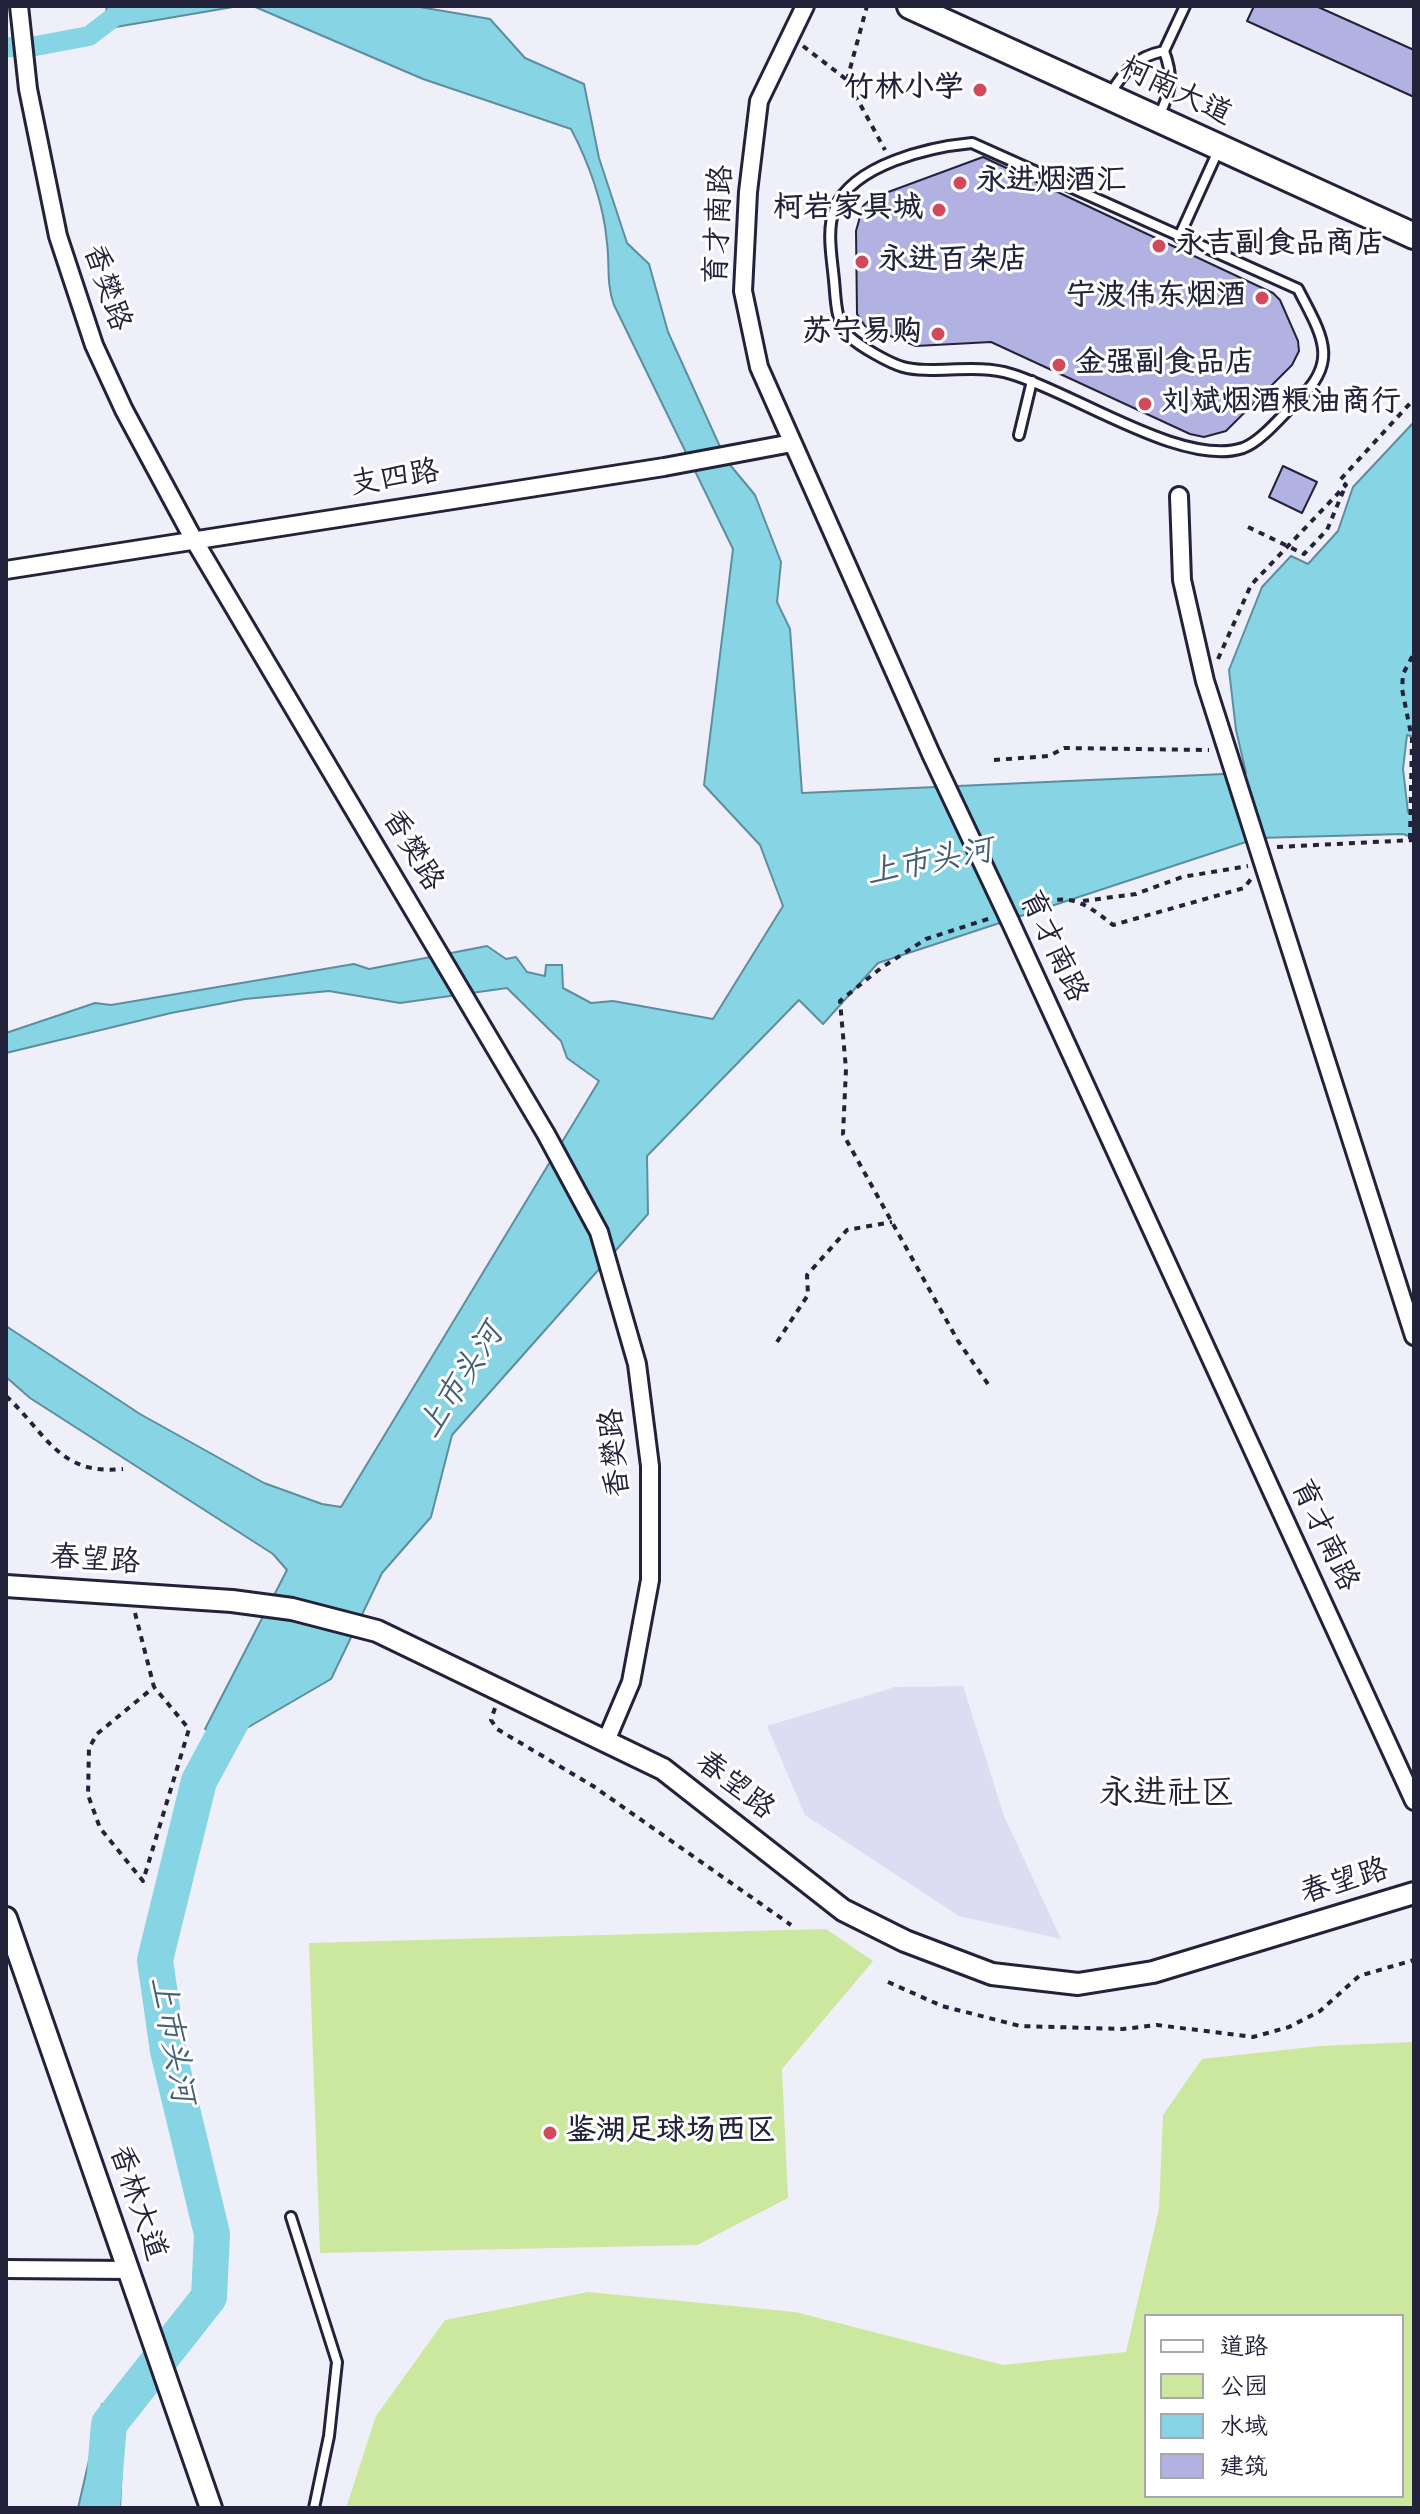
<!DOCTYPE html>
<meta charset="utf-8">
<style>
body{margin:0}
#map{position:relative;width:1420px;height:2514px;overflow:hidden;background:#efeff9;font-family:Mynerve,"LXGW WenKai TC",sans-serif}
canvas{display:block}
.frame{position:absolute;inset:0;border:8px solid #22223b;pointer-events:none}
.legend{position:absolute;left:1144px;top:2314px;width:260px;height:184px;box-sizing:border-box;background:#fff;border:2px solid #a7a7b1;margin:0;padding:10px 14px;list-style:none;font-size:24px;color:#22223b}
.legend li{display:flex;align-items:center;gap:16px;height:40px}
.legend b{width:40px;border:2px solid #a7a7b1}
</style>
<div id="map">
<canvas width="1420" height="2514"></canvas>
<div class="frame"></div>
<ul class="legend">
<li><b style="height:10px;background:#fff"></b>道路</li>
<li><b style="height:22px;background:#cce79e"></b>公园</li>
<li><b style="height:22px;background:#86d4e4"></b>水域</li>
<li><b style="height:22px;background:#b1b1e2"></b>建筑</li>
</ul>
</div>
<script>
const context = document.querySelector('canvas').getContext('2d');
context.lineJoin = 'round';
function fillPath(path, color) { context.fillStyle = color; context.fill(path, 'evenodd'); }
function strokePath(path, color, width, dash) { context.strokeStyle = color; context.lineWidth = width; context.lineCap = dash ? 'butt' : 'round'; context.setLineDash(dash || []); context.stroke(path); }
function drawText(font, color, halo, rows, align = 'center') {
  context.font = font + ' Mynerve,"LXGW WenKai TC",sans-serif'; context.lineWidth = 6; context.setLineDash([]); context.textBaseline = 'middle'; context.strokeStyle = halo; context.fillStyle = color; for (const [text, x, y, turn = 0] of rows) {
    context.save(); context.translate(x, y); context.rotate((+turn || 0) * Math.PI / 180); context.textAlign = isNaN(turn) ? turn : align; if (halo) context.strokeText(text, 0, 0); context.fillText(text, 0, 0); context.restore();
  }
}
fillPath(new Path2D(`
 M963,1686L1004,1816L1061,1939L959,1916L805,1815L767,1726L895,1687Z`), '#dcdcf2');
fillPath(new Path2D(`
 M826,1929L873,1961L782,2069L788,2198L697,2245L320,2253L309,1943Z
 M1414,2042V2508H346L376,2416L445,2320L588,2292L795,2312L1003,2365L1126,2352L1159,2209L1163,2115L1202,2059L1320,2046ZM1146,2316H1402V2496H1146Z`), '#cce79e');
const water = new Path2D(`
 M107,6H239L104,29Z
 M253,6H414L490,19L525,58L584,84L599,158L627,243L649,264L668,332L726,460L755,495L781,562L777,602L790,629L802,793L1246,773L1236,730L1229,670L1262,587L1291,556L1308,564L1338,531L1353,487L1414,422V737L1407,735L1403,769L1408,812H1414V838L1403,834L1258,838L878,963L823,1024L799,1000L647,1156L648,1214L452,1435L431,1517L382,1573L331,1679L228,1739L205,1729L287,1570L273,1554L30,1398L6,1377V1326L140,1414L264,1483L322,1504L341,1507L599,1081L567,1058L561,1041L507,988L400,1003L329,991L245,999L171,1013L6,1053V1033L95,1003L111,1005L354,964L369,969L487,946L506,959L516,957L527,972L545,976L546,965H562L563,988L591,1003L613,1001L713,1019L783,906L760,845L704,785L733,549L614,305C606,283 610,266 607,243C604,205 589,163 571,129L423,79Z
 M102,2404L124,2421L120,2508H78Z`);
fillPath(water, '#86d4e4');
strokePath(water, '#5e8da0', 2);
strokePath(new Path2D(`
 M6,47L25,48L89,36L128,6`), '#86d4e4', 20);
strokePath(new Path2D(`
 M102,2508L109,2424L209,2297L212,2234L168,2051L155,1960L199,1781L245,1696`), '#86d4e4', 36);
const building = new Path2D(`
 M1254,6H1316L1414,50V97L1247,21Z
 M983,157L1273,293L1280,300L1298,341L1299,351L1292,365L1226,431L1204,437L1190,434L991,342L916,346L865,326L857,314L856,231L863,206L872,198Z
 M1283,466L1317,482L1302,513L1269,497Z`);
fillPath(building, '#b1b1e2');
strokePath(building, '#22223b', 2);
const service = new Path2D(`
 M1110,94C1125,70 1135,57 1164,51L1185,6
 M1159,116C1171,91 1174,78 1164,51
 M972,143L1298,289C1321,334 1341,361 1298,400C1283,414 1262,441 1243,448C1183,468 1073,392 1011,374C976,363 932,375 903,367C889,363 861,347 850,337C835,323 836,299 834,280C832,258 826,229 835,208C854,164 930,147 972,143Z
 M1179,237L1218,151
 M1019,435L1032,381
 M291,2217L337,2362L329,2436L314,2508`);
const minor = new Path2D(`
 M19,6L28,89L58,236L94,345L124,410L194,540L546,1134L599,1232L637,1364L650,1466V1580L631,1682L606,1741
 M805,6L759,101L748,192L743,291L759,367L931,754
 M1179,496L1182,580L1205,681L1414,1336
 M6,570L664,467L792,443
 M1010,921L1414,1801
 M6,2269L128,2270`);
const tertiary = new Path2D(`
 M6,1586L232,1601L292,1609L377,1631L663,1769L843,1910L905,1941L992,1974L1078,1984L1153,1972L1414,1893
 M6,1918L211,2508`);
const secondary = new Path2D(`
 M910,6L1414,236`);
strokePath(service, '#22223b', 14);
strokePath(minor, '#22223b', 22);
strokePath(tertiary, '#22223b', 26);
strokePath(secondary, '#22223b', 30);
strokePath(new Path2D(`
 M803,46L847,80L885,150
 M847,80L867,6
 M1248,527L1304,554L1327,530L1345,487
 M1218,659L1251,585L1346,485L1340,480L1414,399
 M994,760L1049,756L1064,748L1209,750
 M1410,839L1412,739L1402,689L1403,674L1414,653
 M1277,847L1414,840
 M1083,901L1136,894L1182,877L1248,866
 M1022,908C1067,894 1077,896 1113,925L1244,888L1251,879
 M777,1342L808,1295L807,1275L847,1230L892,1222
 M988,1384L958,1341L843,1134L846,1069L840,1001L881,968L926,939L991,918
 M6,1396C46,1433 59,1476 123,1469
 M135,1613L154,1687L97,1734L89,1748L88,1795L100,1828L143,1881L189,1729L154,1687
 M495,1708L491,1720L497,1729L593,1786L791,1925
 M888,1982L942,2006L1020,2026L1123,2029L1157,2025L1253,2037L1289,2027L1320,2011L1359,1976L1414,1960`), '#22223b', 4, [6, 6]);
strokePath(service, '#fff', 8);
strokePath(minor, '#fff', 16);
strokePath(tertiary, '#fff', 20);
strokePath(secondary, '#fff', 24);
const minorBridge = new Path2D(`
 M931,754L1010,921`);
strokePath(minorBridge, '#22223b', 22, []);
strokePath(minorBridge, '#fff', 16);
for (const [x, y, r, color] of [
 [980,90,8,"#d1495b"],
 [960,183,8,"#d1495b"],
 [939,210,8,"#d1495b"],
 [1159,246,8,"#d1495b"],
 [862,262,8,"#d1495b"],
 [1262,298,8,"#d1495b"],
 [938,334,8,"#d1495b"],
 [1059,365,8,"#d1495b"],
 [1145,404,8,"#d1495b"],
 [550,2133,8,"#d1495b"]
]) { const dot = new Path2D(); dot.arc(x, y, r, 0, 2 * Math.PI); context.fillStyle = color; context.fill(dot); strokePath(dot, '#fff', 3); }
drawText('bold 30px', '#22223b', '#fff', [
 ["竹林小学",964,90,"right"],
 ["永进烟酒汇",976,183],
 ["柯岩家具城",923,210,"right"],
 ["永吉副食品商店",1175,246],
 ["永进百杂店",878,262],
 ["宁波伟东烟酒",1246,298,"right"],
 ["苏宁易购",922,334,"right"],
 ["金强副食品店",1075,365],
 ["刘斌烟酒粮油商行",1161,404],
 ["鉴湖足球场西区",566,2133]
], 'left');
drawText('30px', '#22223b', '#fff', [
 ["柯南大道",1175,93,25],
 ["育才南路",721,225,-87],
 ["香樊路",105,288,71],
 ["支四路",395,480,-9],
 ["香樊路",411,851,59],
 ["育才南路",1052,947,65],
 ["香樊路",617,1453,-95],
 ["育才南路",1323,1536,65],
 ["春望路",95,1562,4],
 ["春望路",734,1787,38],
 ["春望路",1345,1883,-17],
 ["香林大道",136,2203,71]
]);
drawText('italic 32px', '#456076', '#fff', [
 ["上市头河",930,864,-11],
 ["上市头河",463,1382,-57],
 ["上市头河",170,2040,80]
]);
drawText('34px', '#22223b', '#fff', [
 ["永进社区",1167,1796]
]);
</script>
